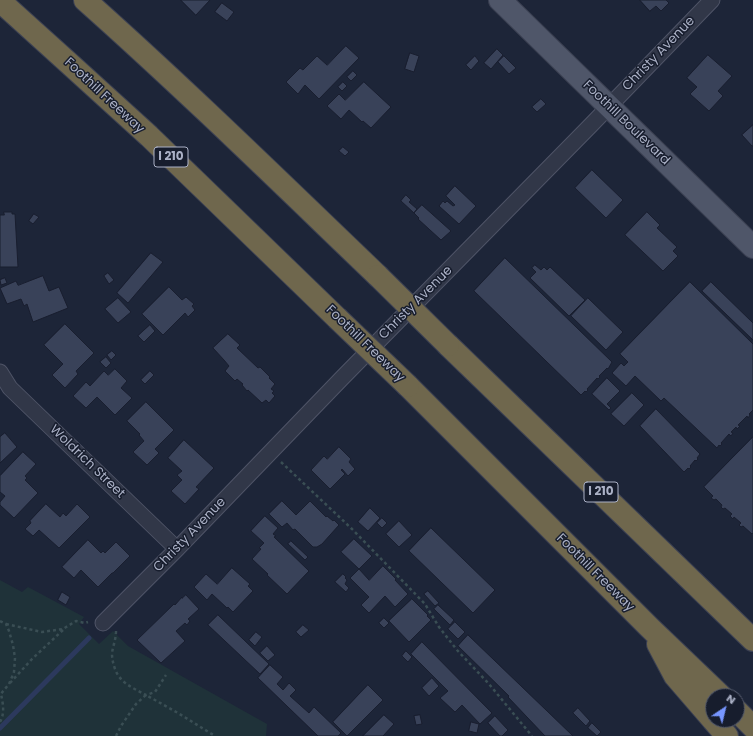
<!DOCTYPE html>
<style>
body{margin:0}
#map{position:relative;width:753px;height:736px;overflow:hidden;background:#1d2538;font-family:Poppins,sans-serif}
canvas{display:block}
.north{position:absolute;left:705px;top:688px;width:40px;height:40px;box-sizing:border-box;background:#171d2d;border:1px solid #52586a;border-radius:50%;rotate:35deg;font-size:11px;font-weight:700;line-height:16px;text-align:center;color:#abb1c6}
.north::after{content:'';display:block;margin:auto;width:14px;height:18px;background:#7796ff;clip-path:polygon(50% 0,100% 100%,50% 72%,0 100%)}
</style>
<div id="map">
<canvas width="753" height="736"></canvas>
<div class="north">N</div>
</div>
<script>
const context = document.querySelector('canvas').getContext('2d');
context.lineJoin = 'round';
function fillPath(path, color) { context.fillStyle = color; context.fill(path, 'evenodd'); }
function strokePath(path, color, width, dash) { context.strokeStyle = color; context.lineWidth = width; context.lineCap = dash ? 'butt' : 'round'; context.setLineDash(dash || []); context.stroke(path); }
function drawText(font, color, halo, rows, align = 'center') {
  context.font = font + ' Poppins,sans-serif'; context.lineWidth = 3; context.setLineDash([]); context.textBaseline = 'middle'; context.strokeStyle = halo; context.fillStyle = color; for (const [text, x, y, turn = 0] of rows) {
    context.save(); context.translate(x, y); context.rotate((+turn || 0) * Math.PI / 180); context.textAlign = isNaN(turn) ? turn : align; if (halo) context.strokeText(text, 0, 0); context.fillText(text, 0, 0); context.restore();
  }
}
fillPath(new Path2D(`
 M0,580L22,592L28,587L84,617L79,624L99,644L113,631L128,646L267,724L266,736H0Z`), '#1f3239');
strokePath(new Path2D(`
 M0,728L89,638`), '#2c395d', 5);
const building = new Path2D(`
 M181,0H210L196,15Z
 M640,0H666L669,3L661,11L656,6L650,11Z
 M222,3L234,12L227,21L215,12Z
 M346,46L359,58L319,99L305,85L298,94L286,82L300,68L303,70L317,56L327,65Z
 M497,49L503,55L491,69L484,63Z
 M410,53L419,56L414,72L405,69Z
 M708,55L732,76L718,91L723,96L709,111L690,94L697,87L687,78Z
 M475,56L479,61L471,70L466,65Z
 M504,56L516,68L509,74L498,62Z
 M353,71L357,75L351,81L347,77Z
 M343,82L347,86L342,91L338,87Z
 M364,82L391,107L371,128L363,121L362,122L349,110L341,119L327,106L339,94L345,100Z
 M541,99L546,104L537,112L532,107Z
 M753,125V146H752L742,135Z
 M343,147L349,152L345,156L339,151Z
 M592,170L623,200L606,218L575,188Z
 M455,186L476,206L459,224L439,206L443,201L445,203L447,201L453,206L455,205L446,196Z
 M406,195L411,200L409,202L417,209L414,213L401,201Z
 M422,205L451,231L441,240L418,219L419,218L414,213Z
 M4,212H12V214H15L18,267H0V215H4Z
 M647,212L660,225L657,228L677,247L673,251L678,256L663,271L625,235Z
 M34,214L39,217L33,224L29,221Z
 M151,253L163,262L128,303L117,293Z
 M505,258L612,362L608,369L607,368L599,376L600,377L598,379L597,378L587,389L588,390L586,392L585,391L581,395L474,291Z
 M535,265L541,270L544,267L547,270L550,267L585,300L569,316L530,278L536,272L532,268Z
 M108,273L114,280L109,284L104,276Z
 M43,276L49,291L59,287L68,308L33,322L27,304L24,306L21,299L7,304L0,288L16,281L18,285Z
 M5,278L7,283L1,285L0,280Z
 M690,282L753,344V410L749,414L750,415L748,418L747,416L738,425L740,426L737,429L736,427L731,432L733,433L731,436L729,434L721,443L722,444L720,446L719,445L717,448L664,398L661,401L635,376L626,386L612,373L621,363L624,366L628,362L620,354Z
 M711,282L753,323V340L702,291Z
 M169,287L182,300L186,297L194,304L192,306L195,310L188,317L185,313L163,335L142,314Z
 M118,298L131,312L118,323L105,309Z
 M588,298L623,332L606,350L571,316Z
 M65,324L94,353L76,371L78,374L65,388L52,375L63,364L44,345Z
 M150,325L155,331L144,342L138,336Z
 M228,334L240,345L237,348L258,368L260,367L270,377L269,378L275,384L271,389L274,391L272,393L275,396L269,403L266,400L262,403L248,390L247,391L242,385L243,384L237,379L235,381L225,371L229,366L224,360L213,348Z
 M112,351L116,355L111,360L107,355Z
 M106,357L111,363L106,368L100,362Z
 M115,369L127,381L121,388L132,398L115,415L97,397L86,408L73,396L86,382L90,386L104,371L108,375Z
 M150,371L154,375L145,384L141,380Z
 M607,378L620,391L607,404L611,408L609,410L592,394Z
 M632,393L644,405L624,426L611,414Z
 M146,402L174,430L155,449L159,453L147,465L133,452L144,441L139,435L140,434L127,421Z
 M656,409L700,454L697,458L698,459L696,461L695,460L690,466L691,467L689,469L688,468L684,472L640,426Z
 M5,433L17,447L0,463V437Z
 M753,437V533L752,534L743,526L741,527L739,525L741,523L734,517L733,519L730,516L732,514L725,508L723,509L721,507L722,505L716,499L714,500L711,498L713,496L704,487Z
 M184,440L214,468L196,487L199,489L185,504L171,491L182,480L177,475L182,471L168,458Z
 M339,447L351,459L349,462L355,469L348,476L342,469L341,470L345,474L330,489L311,470L324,456L327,459Z
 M23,452L36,464L25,476L27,478L25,480L38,493L14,518L0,505V502L5,496L0,492V476Z
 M282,501L296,515L310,501L326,517L327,516L333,521L334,520L339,525L322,544L317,547H313L295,529L293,530L287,523L282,527L269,514Z
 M46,504L60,517L63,513L66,516L77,504L90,517L59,548L39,530L33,536L25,529L31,523L30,521Z
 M370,508L380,518L368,531L358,522Z
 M265,516L278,528L273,534L276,536L274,537L309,571L287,594L267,575L268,574L252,559L261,549L259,548L264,543L251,531Z
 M382,518L387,523L382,528L377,523Z
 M399,521L412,535L399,547L386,534Z
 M431,528L495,590L473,613L409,551Z
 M354,539L372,556L359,569L341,552Z
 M88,540L101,553L103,551L105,553L116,542L130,556L113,573H112L98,587L81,570L74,578L62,567Z
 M291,541L308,557L305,560L288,544Z
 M383,566L396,579L395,580L408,594L395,607L385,596L369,613L361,605L369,597L350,578L359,569L369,580Z
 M232,568L250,584L248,586L253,591L233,612L228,607L227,608L212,594L207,600L194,587L206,574L217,584Z
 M343,574L346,577L345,578L347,580L345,584L349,588L346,592L335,582Z
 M428,591L439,603L435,606L424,594Z
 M62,592L70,597L66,605L58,600Z
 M186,595L199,609L188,619L190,621L187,625L185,623L176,631L185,641L161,663L137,640L174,604L175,605L182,597V598Z
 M412,599L428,615L427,616L431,620L409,642L389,621Z
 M438,605L454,620L450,625L434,609Z
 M218,615L269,664L260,674L208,625Z
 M384,618L389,623L384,628L379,623Z
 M455,622L465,632L458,639L448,629Z
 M303,625L309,630L301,637L296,632Z
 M256,632L262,637L255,646L249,640Z
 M468,635L573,736H545L508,697L509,696L458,646Z
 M422,642L492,713L480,724L462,705L455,712L440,698L448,691L411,654Z
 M267,646L275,655L268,661L260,653Z
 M406,651L412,657L408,662L402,656Z
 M270,665L283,677L277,684L283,690L289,683L296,690L290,696L309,713L314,707L341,733L338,736H318L258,678Z
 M432,678L439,686L429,696L422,688Z
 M368,685L383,700L347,736L333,722Z
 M578,708L590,721L586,726L573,713Z
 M384,715L394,724L383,736H363Z
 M420,715L422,724L416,725L414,716Z
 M495,716L508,730L502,736H500L488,723Z
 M471,722L479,724L477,733L469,731Z
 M592,723L601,732L597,736L588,728Z`);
fillPath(building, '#394259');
strokePath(building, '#191e2f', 1);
const street = new Path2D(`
 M0,372L10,388L177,549
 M103,623L177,549L343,377L591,125L712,0`);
const primary = new Path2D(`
 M500,0L753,247`);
const highway = new Path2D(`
 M85,0C185,89 281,183 378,276
 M0,1L72,66L149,136L337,318
 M448,345L753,640
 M408,386L650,628L721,696
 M658,644L675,676L713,720
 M737,711L753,727
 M713,720L727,736`);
strokePath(street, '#4f5467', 17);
strokePath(primary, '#3b4052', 24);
strokePath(highway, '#3c4153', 24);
strokePath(new Path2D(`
 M281,462L352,529L425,604L439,627L457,650L489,684L532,736
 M0,621L6,624L9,631L13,645L15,658L14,672L9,684L0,695
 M6,624L42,632L63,629L76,621L85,623L88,622
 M116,631C116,639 113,646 112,653C112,659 113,663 115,669C120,683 133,688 146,695L155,692L166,675
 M10,683L32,659L63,630
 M0,722C5,713 3,704 1,694
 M116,736L121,726L136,704L146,695L178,713L215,736`), '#3a4e54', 2.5, [3, 3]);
strokePath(street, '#313748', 15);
strokePath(primary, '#4f5669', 22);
strokePath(highway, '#6f674d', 22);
const highwayBridge = new Path2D(`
 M378,276L448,345
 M337,318L408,386`);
strokePath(highwayBridge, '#3c4153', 24, []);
strokePath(highwayBridge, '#6f674d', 22);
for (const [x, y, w] of [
 [171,157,34],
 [601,492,34]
]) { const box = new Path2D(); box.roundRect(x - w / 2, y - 10, w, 20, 3); context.fillStyle = '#171d2d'; context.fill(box); strokePath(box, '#abb1c6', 1); }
drawText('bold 12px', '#abb1c6', null, [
 ["I 210",171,157],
 ["I 210",601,492]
]);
drawText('13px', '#abb1c6', '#171d2d', [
 ["Christy Avenue",659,54,-46],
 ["Foothill Freeway",104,96,43],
 ["Foothill Boulevard",626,123,44],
 ["Christy Avenue",416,303,-45],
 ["Foothill Freeway",365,344,44],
 ["Woldrich Street",87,462,44],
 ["Christy Avenue",190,535,-46],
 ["Foothill Freeway",595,573,45]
]);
</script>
